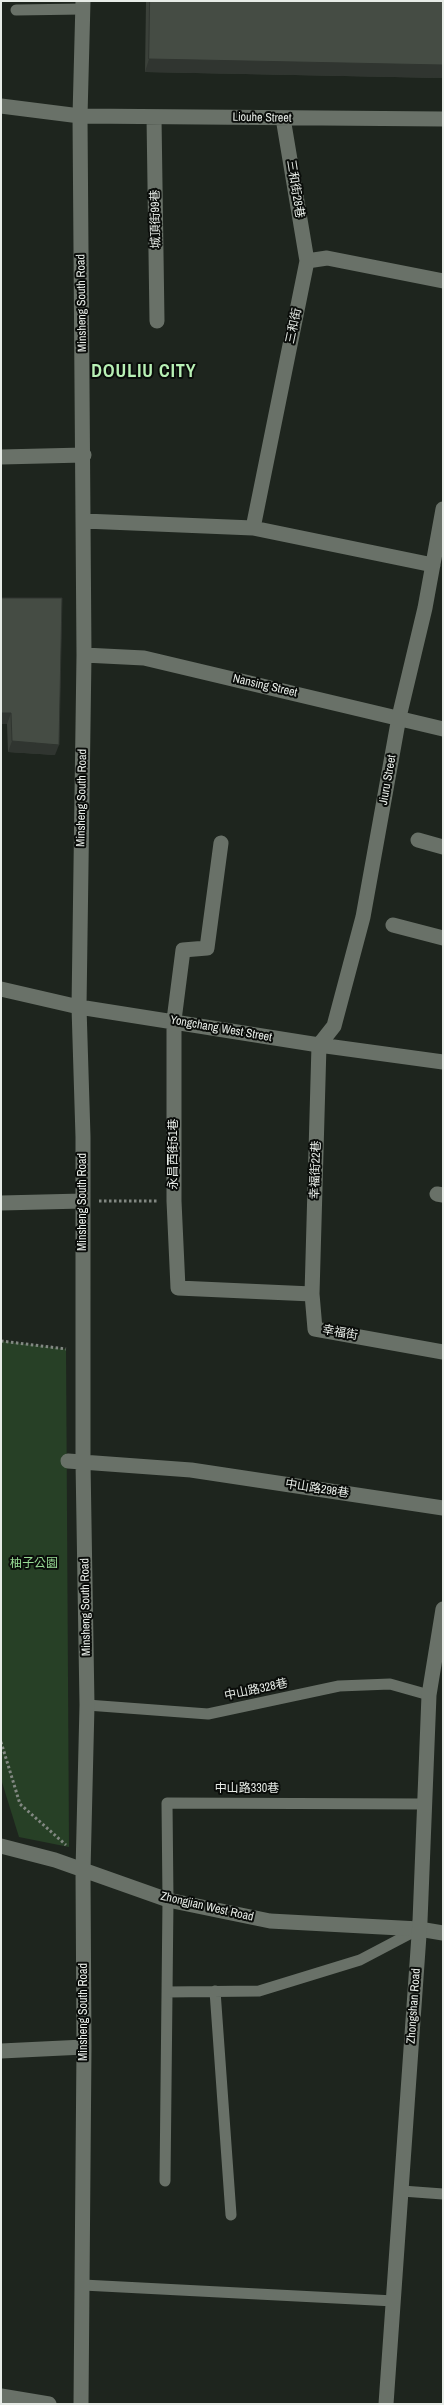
<!DOCTYPE html>
<meta charset="utf-8">
<style>
body{margin:0}
#map{position:relative;width:444px;height:2405px;overflow:hidden;background:#1e251e;font-family:"Archivo Narrow",sans-serif}
canvas{display:block}
.frame{position:absolute;inset:0;border:2px solid #e7ece7;pointer-events:none}
</style>
<div id="map">
<canvas width="444" height="2405"></canvas>
<div class="frame"></div>
</div>
<script>
const context = document.querySelector('canvas').getContext('2d');
context.lineJoin = 'round';
function fillPath(path, color) { context.fillStyle = color; context.fill(path, 'evenodd'); }
function strokePath(path, color, width, dash) { context.strokeStyle = color; context.lineWidth = width; context.lineCap = dash ? 'butt' : 'round'; context.setLineDash(dash || []); context.stroke(path); }
function drawText(font, color, halo, rows, align = 'center') {
  context.font = font + ' "Archivo Narrow","Noto Sans TC",sans-serif'; context.lineWidth = 4; context.setLineDash([]); context.textBaseline = 'middle'; context.strokeStyle = halo; context.fillStyle = color; for (const [text, x, y, turn = 0] of rows) {
    context.save(); context.translate(x, y); context.rotate((+turn || 0) * Math.PI / 180); context.textAlign = isNaN(turn) ? turn : align; if (halo) context.strokeText(text, 0, 0); context.fillText(text, 0, 0); context.restore();
  }
}
fillPath(new Path2D(`
 M1,1341L66,1349L69,1847L19,1837L1,1779Z`), '#274026');
strokePath(new Path2D(`
 M99,1201H157
 M1,1341L66,1349
 M1,1742L20,1804L66,1845`), '#828882', 3, [2.5, 2.5]);
strokePath(new Path2D(`
 M16,10L83,9
 M87,1705L208,1714L339,1686L390,1684L429,1695
 M215,1991L231,2215
 M167,1992L259,1991L360,1960L419,1929
 M165,2181L168,1900L167,1803L424,1804
 M402,2191L443,2194
 M83,2285L394,2301`), '#697168', 11);
strokePath(new Path2D(`
 M1,106L80,116L443,119
 M154,117L157,321
 M283,118L307,261
 M1,457L84,455
 M84,521L253,528L433,565
 M253,528L307,261L327,258L443,281
 M84,655L144,658L443,729
 M418,840L443,847
 M221,843L207,948L183,950L174,1020V1201L178,1288L312,1294L315,1329L443,1352
 M393,925L443,938
 M1,989L79,1007L319,1045L443,1062
 M437,1194L443,1195
 M1,1203L83,1201
 M312,1294L319,1045L334,1026L363,917L399,717L425,608L443,509
 M68,1461L191,1470L443,1508
 M1,1846L55,1860L168,1900L270,1921L419,1929L443,1933
 M1,2051L84,2047
 M1,2396L49,2404
 M81,2404L84,2047L83,1871L87,1705L83,1462V1137L79,1007L84,655L80,116L83,1`), '#697168', 15);
strokePath(new Path2D(`
 M386,2404L420,1921L429,1695L443,1609`), '#697168', 15);
fillPath(new Path2D(`
 M146,1H443V78L145,72Z
 M1,598L55,755L8,752L7,724H1Z`), '#3b413a');
fillPath(new Path2D(`
 M149,59L443,65V78L145,72Z
 M1,713H11L7,724H1Z
 M12,741L59,745L55,755L8,752Z`), '#303530');
const building = new Path2D(`
 M150,1H443V65L149,59Z
 M1,598H62L59,745L12,741L11,713H1Z`);
fillPath(building, '#454c44');
strokePath(building, '#303530', 1);
drawText('12px', '#e7ece7', '#0a0d0a', [
 ["Liouhe Street",262,118,1],
 ["三和街28巷",295,189,81],
 ["城頂街99巷",156,219,-91],
 ["Minsheng South Road",82,303,-91],
 ["三和街",294,326,-78],
 ["Nansing Street",265,686,13],
 ["Jiuru Street",388,780,-80],
 ["Minsheng South Road",82,798,-89],
 ["Yongchang West Street",221,1029,10],
 ["永昌西街51巷",174,1154,-90],
 ["幸福街22巷",316,1170,-88],
 ["Minsheng South Road",83,1202,-90],
 ["幸福街",340,1333,10],
 ["中山路298巷",317,1489,9],
 ["Minsheng South Road",86,1607,-91],
 ["中山路328巷",256,1690,-12],
 ["中山路330巷",247,1789],
 ["Zhongjian West Road",207,1907,13],
 ["Zhongshan Road",414,2006,-86],
 ["Minsheng South Road",84,2012,-90]
]);
drawText('12px', '#97da94', '#0a0d0a', [
 ["柚子公園",34,1564]
]);
context.letterSpacing = '1px';
drawText('bold 18px', '#b8f1b5', '#0a0d0a', [
 ["DOULIU CITY",144,372]
]);
context.letterSpacing = '0px';
</script>
